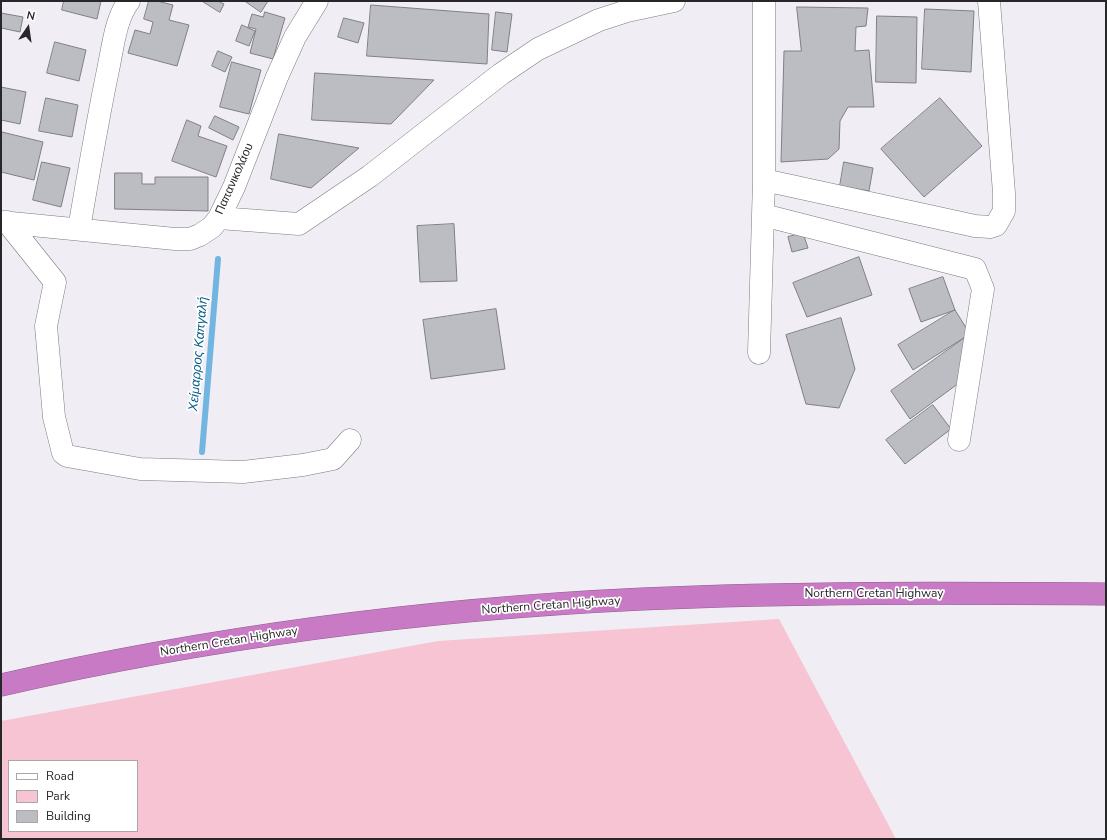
<!DOCTYPE html>
<meta charset="utf-8">
<style>
body{margin:0}
#map{position:relative;width:1107px;height:840px;overflow:hidden;background:#f0eef4;font-family:"Nunito Sans",sans-serif}
canvas{display:block}
.frame{position:absolute;inset:0;border:2px solid #272629;pointer-events:none}
.legend{position:absolute;left:8px;top:760px;width:130px;height:72px;box-sizing:border-box;background:#fff;border:1px solid #a9a8a9;margin:0;padding:5px 7px;list-style:none;font-size:12px;color:#272629}
.legend li{display:flex;align-items:center;gap:8px;height:20px}
.legend b{width:20px;border:1px solid #a9a8a9}
.north{position:absolute;left:8px;top:8px;width:40px;height:40px;-webkit-text-stroke:3px #fff;paint-order:stroke;rotate:13deg;font-size:11px;font-weight:700;line-height:16px;text-align:center;color:#272629}
.north::after{content:'';display:block;margin:auto;width:14px;height:18px;background:#272629;clip-path:polygon(50% 0,100% 100%,50% 72%,0 100%)}
</style>
<div id="map">
<canvas width="1107" height="840"></canvas>
<div class="frame"></div>
<ul class="legend">
<li><b style="height:5px;background:#fff"></b>Road</li>
<li><b style="height:11px;background:#f6c4d2"></b>Park</li>
<li><b style="height:11px;background:#bbbdc2"></b>Building</li>
</ul>
<div class="north">N</div>
</div>
<script>
const context = document.querySelector('canvas').getContext('2d');
context.lineJoin = 'round';
function fillPath(path, color) { context.fillStyle = color; context.fill(path, 'evenodd'); }
function strokePath(path, color, width, dash) { context.strokeStyle = color; context.lineWidth = width; context.lineCap = dash ? 'butt' : 'round'; context.setLineDash(dash || []); context.stroke(path); }
function drawText(font, color, halo, rows, align = 'center') {
  context.font = font + ' "Nunito Sans",sans-serif'; context.lineWidth = 3.5; context.setLineDash([]); context.textBaseline = 'middle'; context.strokeStyle = halo; context.fillStyle = color; for (const [text, x, y, turn = 0] of rows) {
    context.save(); context.translate(x, y); context.rotate((+turn || 0) * Math.PI / 180); context.textAlign = isNaN(turn) ? turn : align; if (halo) context.strokeText(text, 0, 0); context.fillText(text, 0, 0); context.restore();
  }
}
fillPath(new Path2D(`
 M779,619L896,839H1V721L438,641ZM9,761H137V831H9Z`), '#f6c4d2');
strokePath(new Path2D(`
 M202,452L218,259`), '#71b5e0', 6);
const building = new Path2D(`
 M64,1H101L97,19L62,10Z
 M149,1H157L173,5L169,20L189,25L177,66L128,53L135,30L150,34L153,22L144,19Z
 M202,1H218L224,4L220,12Z
 M245,1H268L261,12Z
 M371,5L489,14L487,64L367,56Z
 M797,7L868,8L866,26L856,27L855,51L869,50L874,107H848L840,121L839,149L828,159L781,162L784,51H801Z
 M925,9L974,11L971,72L922,69Z
 M265,12L285,18L273,59L250,53L256,29L248,27L252,14L263,17Z
 M496,12L512,14L507,52L492,50Z
 M1,13L23,17L20,32L1,28Z
 M877,16L917,17L916,83L876,82Z
 M344,18L364,23L358,43L338,37Z
 M242,25L255,31L249,46L236,41Z
 M55,42L86,50L79,81L47,73Z
 M218,51L232,57L225,72L212,66Z
 M232,62L261,70L249,114L220,107Z
 M315,73L434,80L391,124L312,120Z
 M1,87L26,92L20,124L1,120Z
 M46,98L78,105L72,137L39,131Z
 M940,98L982,146L924,197L881,149Z
 M215,116L239,127L233,140L209,128Z
 M187,120L201,126L198,136L227,146L216,177L172,161Z
 M2,132L43,142L34,180L1,172Z
 M279,134L359,148L311,188L271,179Z
 M42,162L70,168L61,207L33,200Z
 M844,162L873,168L869,191L840,186Z
 M115,173H142V184H155V177H208V211L115,209Z
 M454,224L457,281L420,282L417,226Z
 M803,233L808,248L792,252L788,237Z
 M859,257L872,295L807,317L793,283Z
 M943,277L955,310L921,322L909,289Z
 M496,309L505,369L431,379L423,320Z
 M955,310L970,334L913,370L898,345Z
 M841,318L855,369L839,408L806,404L786,335Z
 M970,334L959,383L910,419L891,391Z
 M933,405L951,429L905,464L886,440Z`);
fillPath(building, '#bbbdc2');
strokePath(building, '#7e8085', 1);
const minor = new Path2D(`
 M764,180L975,226L990,227L996,225L1004,211V193L989,1
 M763,215L975,269L983,289L959,440
 M219,218L299,224L370,176L501,74L538,49L599,20L627,11L674,1
 M1,222L175,239H190L200,235L212,227L219,218L234,187L277,77L295,37L317,1
 M7,222L55,282L46,326L54,417L63,453L67,456L140,469L243,472L303,465L333,459L350,440
 M79,229C88,176 97,123 108,70C113,47 115,20 129,1
 M759,353L764,180V1`);
const highway = new Path2D(`
 M1,685C211,637 427,609 642,599C797,592 951,593 1106,594`);
strokePath(minor, '#7b797e', 23);
strokePath(highway, '#905d8e', 23);
strokePath(minor, '#fff', 22);
strokePath(highway, '#c87ac4', 22);
drawText('12px', '#272629', '#fff', [
 ["Παπανικολάου",235,179,-66],
 ["Northern Cretan Highway",874,594],
 ["Northern Cretan Highway",551,606,-4],
 ["Northern Cretan Highway",229,642,-9]
]);
drawText('italic 13px', '#055e87', '#fff', [
 ["Χείμαρρος Καπγαλή",199,354,-85]
]);
</script>
